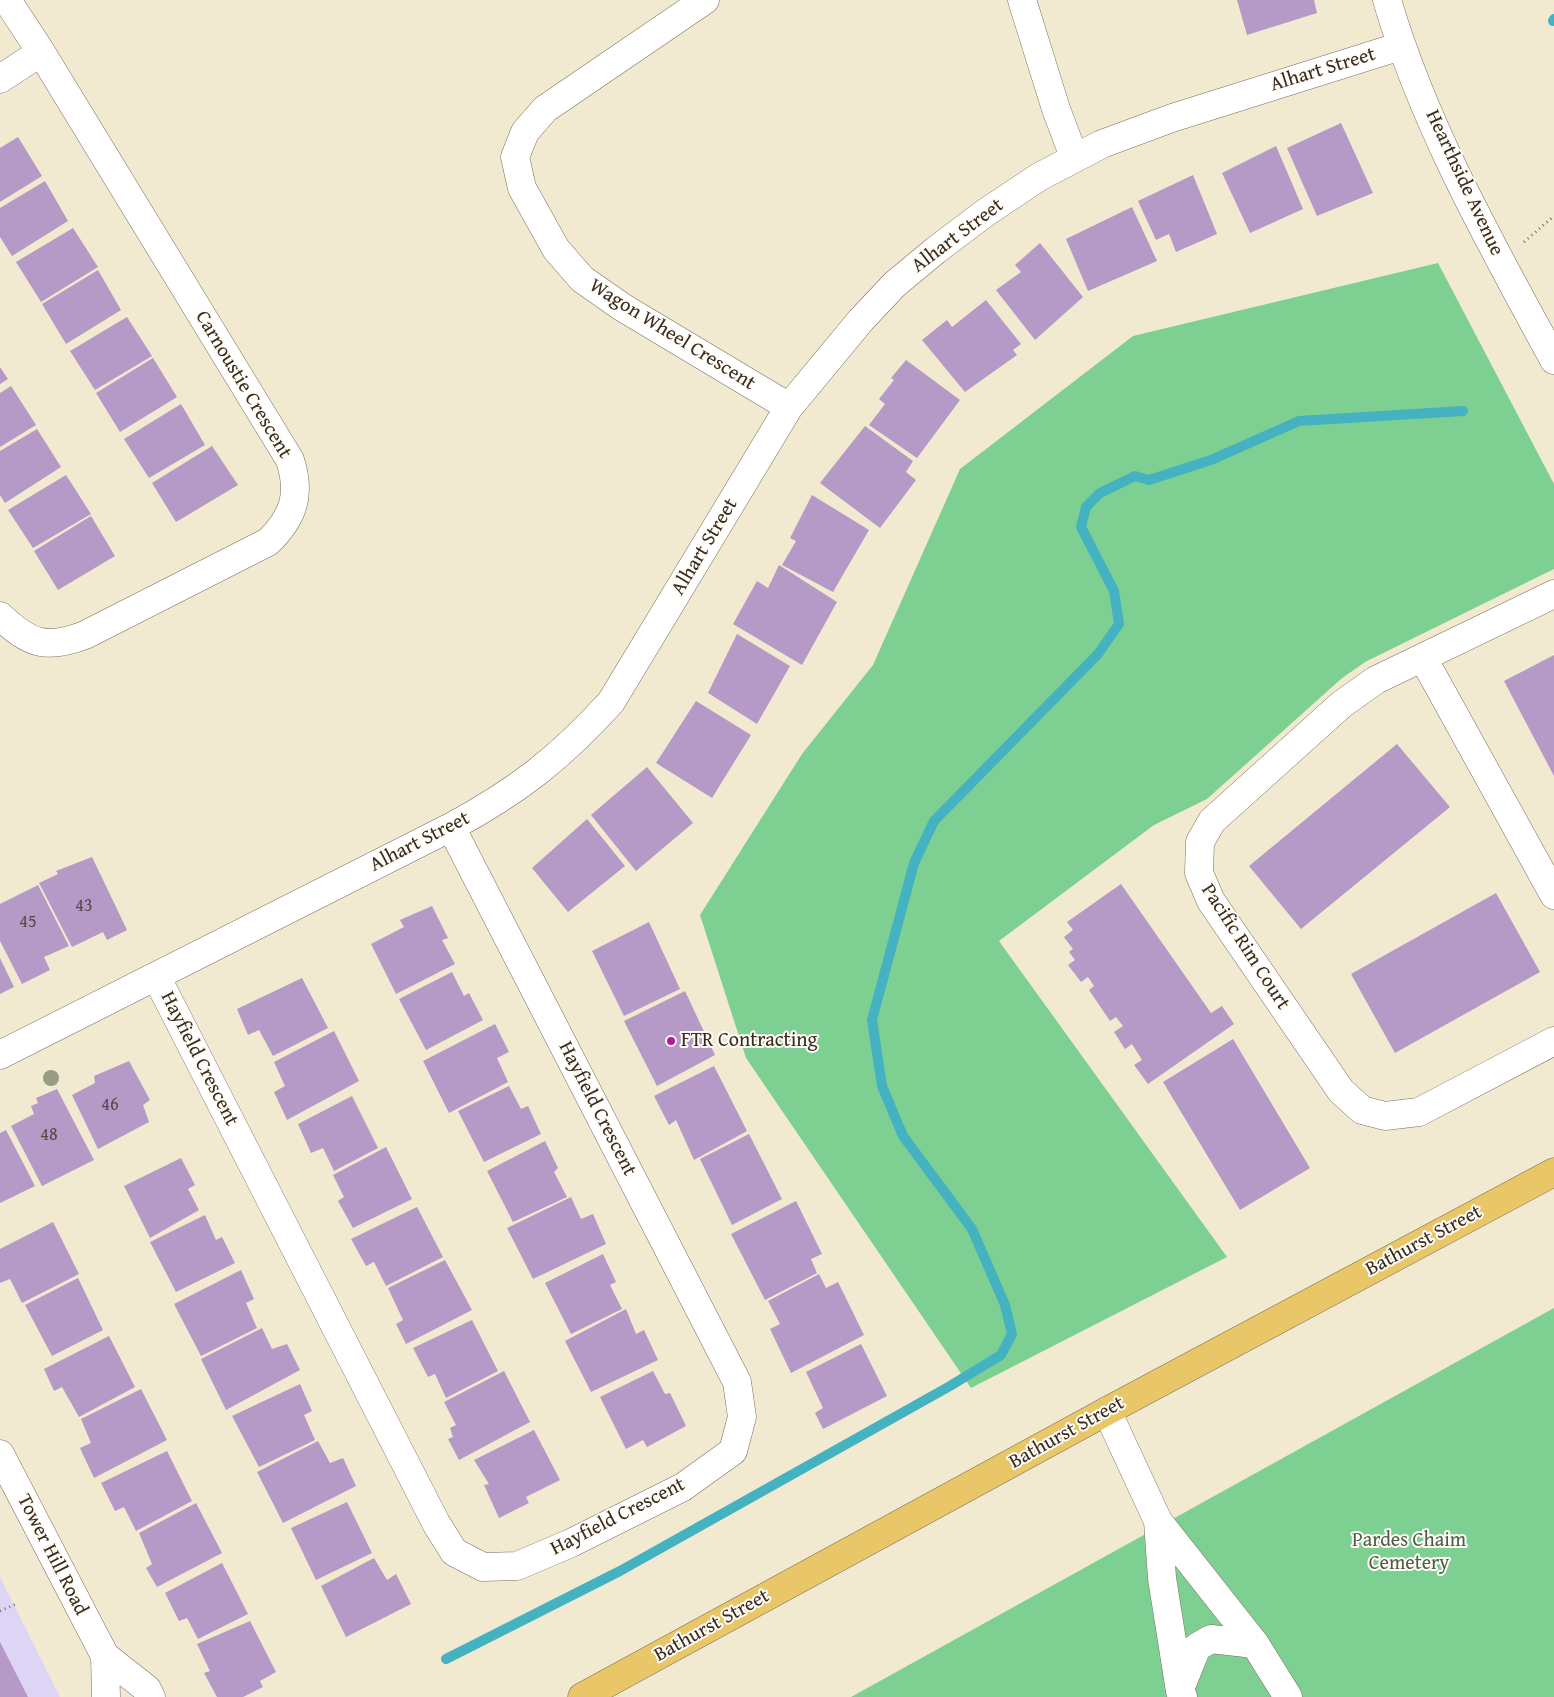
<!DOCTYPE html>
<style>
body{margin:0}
canvas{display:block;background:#f1ead1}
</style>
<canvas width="1554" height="1697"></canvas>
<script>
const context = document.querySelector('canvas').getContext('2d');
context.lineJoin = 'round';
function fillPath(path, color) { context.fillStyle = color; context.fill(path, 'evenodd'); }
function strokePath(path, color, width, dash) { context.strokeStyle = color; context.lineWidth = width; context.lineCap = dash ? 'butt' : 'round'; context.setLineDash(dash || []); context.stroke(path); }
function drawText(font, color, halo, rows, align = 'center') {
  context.font = font + ' "Gentium Book Plus",serif'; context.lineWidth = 4; context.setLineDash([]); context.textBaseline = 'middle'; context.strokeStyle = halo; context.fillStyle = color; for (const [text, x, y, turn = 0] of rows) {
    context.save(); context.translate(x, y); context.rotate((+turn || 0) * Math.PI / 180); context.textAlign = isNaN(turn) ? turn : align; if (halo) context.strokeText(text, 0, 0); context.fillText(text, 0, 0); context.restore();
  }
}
fillPath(new Path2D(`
 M0,1577L60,1697H0Z`), '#ddd5f6');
fillPath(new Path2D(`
 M1438,263L1554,484V569L1365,662L1341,679L1207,799L1154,825L999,941L1227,1257L971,1388L746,1058L700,915L802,754L873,665L960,469L1133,336Z
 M1554,1308V1697H851Z`), '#7ed092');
strokePath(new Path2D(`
 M1553,21L1554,19
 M446,1659L620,1571L950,1386L1001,1355L1012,1334L1005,1305L972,1229L903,1136L882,1086L872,1020L914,863L934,821L1098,654L1119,624L1114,591L1081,527L1086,507L1100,493L1135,476L1149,480L1211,460L1299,421L1463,411`), '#44b2c0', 10);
fillPath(new Path2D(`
 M1237,0H1314L1317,13L1247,35Z
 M1341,123L1373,193L1317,216L1287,148Z
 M18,137L42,176L0,202V148Z
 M1276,146L1303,209L1250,233L1222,173Z
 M1193,175L1217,234L1176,252L1169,234L1156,240L1138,201Z
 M45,181L68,221L12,256L0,237V208Z
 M1132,207L1157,261L1088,291L1066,239Z
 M73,228L98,267L41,302L16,262Z
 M1040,243L1083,297L1035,340L996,290L1021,272L1015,265Z
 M98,270L121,310L66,344L42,304Z
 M986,300L1021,344L1013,350L1017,355L965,392L922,340L947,320L952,327Z
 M127,317L152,356L95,390L70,351Z
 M153,358L177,397L120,432L96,393Z
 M906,360L960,400L917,458L869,425L885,404L879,399L894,380L891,378Z
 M0,367L8,379L0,384Z
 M11,386L36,425L0,447V393Z
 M181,404L205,445L149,478L124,439Z
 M865,426L913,461L906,472L916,480L880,528L820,483Z
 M37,429L61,467L5,503L0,495V451Z
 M212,446L238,485L176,522L152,483Z
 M66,475L91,514L33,548L8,510Z
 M812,495L869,530L833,592L782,565L796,541L790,538Z
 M91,516L115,556L58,590L34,551Z
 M779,565L837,602L802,665L733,624L757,581L768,588Z
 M737,634L790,666L757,724L708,693Z
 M1554,655V776L1504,681Z
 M696,701L751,735L712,798L656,763Z
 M1397,744L1450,807L1301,929L1249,866Z
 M647,767L693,823L636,871L591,815Z
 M587,819L625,866L568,912L532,868Z
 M92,857L127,930L107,940L103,932L72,947L39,883L58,874L56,871Z
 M1121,884L1211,1013L1222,1006L1234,1024L1148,1084L1134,1065L1142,1060L1132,1044L1125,1049L1114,1032L1123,1026L1116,1017L1110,1021L1089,990L1094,986L1088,977L1081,982L1068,965L1075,960L1069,952L1073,949L1064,937L1073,930L1067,922Z
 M38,885L69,946L44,957L50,970L22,984L0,941V904Z
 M1496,893L1540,972L1395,1053L1351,974Z
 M432,906L448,938L442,940L455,964L396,994L371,944L404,927L400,920Z
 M649,922L680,989L624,1016L592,951Z
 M0,958L14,987L0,994Z
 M452,972L464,996L469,993L483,1020L426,1050L399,999Z
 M302,978L328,1028L273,1056L259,1030L248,1035L237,1009Z
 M685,991L715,1055L657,1086L624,1021Z
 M495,1024L509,1052L497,1058L508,1082L449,1113L423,1061Z
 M334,1031L359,1081L287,1120L274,1092L285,1086L274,1062Z
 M1233,1039L1310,1168L1240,1210L1163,1082Z
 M129,1061L150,1100L143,1105L149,1122L98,1149L72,1095L95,1083L94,1076Z
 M714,1066L747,1131L694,1160L676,1120L669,1125L654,1096Z
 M509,1086L521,1109L528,1106L541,1134L484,1162L458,1111Z
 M57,1089L94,1160L42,1186L11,1126L34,1114L31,1106L38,1103L36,1098Z
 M352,1096L378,1148L334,1171L323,1148L311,1153L298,1124Z
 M6,1130L35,1186L0,1203V1133Z
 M749,1134L782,1199L732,1225L700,1159Z
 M545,1141L558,1168L554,1172L567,1197L513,1222L487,1171Z
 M386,1147L412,1199L353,1228L338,1201L344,1197L333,1175Z
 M181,1158L195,1185L188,1189L199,1210L150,1238L124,1186Z
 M571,1197L581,1219L593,1214L606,1244L533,1279L507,1228Z
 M796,1201L822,1254L811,1259L817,1273L765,1300L731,1234Z
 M417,1207L443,1257L386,1286L374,1262L366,1266L351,1239Z
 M205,1215L216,1240L222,1237L235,1263L176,1292L150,1242Z
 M53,1222L79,1274L22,1303L10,1279L0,1283V1249Z
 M603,1254L616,1282L610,1285L622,1309L571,1334L545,1283Z
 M445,1260L472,1310L406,1344L396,1324L403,1320L388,1288Z
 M241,1270L254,1299L246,1303L257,1328L201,1356L174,1304Z
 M819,1274L826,1288L838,1282L864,1335L791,1373L770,1329L780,1324L768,1301Z
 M78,1278L103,1330L52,1356L25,1305Z
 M626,1309L636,1334L644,1330L658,1360L591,1392L565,1341Z
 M472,1320L498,1371L446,1398L435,1374L428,1377L413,1348Z
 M262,1328L272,1349L287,1344L300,1370L226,1410L201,1359Z
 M109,1336L135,1387L79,1417L62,1387L54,1391L44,1369Z
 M861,1344L887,1396L823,1429L815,1413L823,1408L806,1372Z
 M504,1371L530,1422L459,1460L448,1439L453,1437L450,1428L456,1425L444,1402Z
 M653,1371L665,1394L670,1393L686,1426L647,1447L643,1440L626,1449L600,1397Z
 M300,1384L312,1411L304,1415L315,1440L259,1467L232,1416Z
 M141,1389L167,1440L94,1478L80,1448L91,1443L81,1419Z
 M534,1430L560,1480L526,1497L529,1503L499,1518L484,1485L489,1484L474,1460Z
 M318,1441L330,1463L343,1458L356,1486L283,1523L257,1472Z
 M167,1451L192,1501L136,1531L124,1507L115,1511L101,1483Z
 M347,1502L372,1553L316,1580L291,1528Z
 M196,1503L222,1553L157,1587L146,1568L152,1564L139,1533Z
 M374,1558L387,1580L396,1574L411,1604L346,1637L321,1586Z
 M222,1563L248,1614L198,1639L187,1618L179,1621L165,1593Z
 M250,1621L276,1672L260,1681L263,1687L243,1697H217L204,1673L210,1671L197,1644Z
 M0,1642L28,1697H0Z`), '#b599c6');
const minor = new Path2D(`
 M705,0L545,109L525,132L515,157L522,188L556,249L582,279L622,307L789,407
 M1022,0L1056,109L1074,157
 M1387,0C1424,126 1491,244 1554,360
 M0,79L41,52
 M1554,594L1376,680L1342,704L1212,821L1200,842L1199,873L1211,901L1341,1091L1362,1110L1385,1116L1419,1112L1554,1041
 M0,616C30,644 46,650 85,635L268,542C294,517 301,494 290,460L41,52L7,0
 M1423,658L1554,895
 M156,976L436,1523L454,1552L483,1567L517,1566L571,1543L683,1487L733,1451L742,1417L737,1382L451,827
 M0,1055L451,827C518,791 560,758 611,702L789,407L861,320L895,284L936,250L985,213L1039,177L1102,144L1172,118L1401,46
 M1107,1411L1158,1521L1255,1644L1288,1697
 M0,1454L105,1656L147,1689L151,1697
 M1158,1521L1162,1578L1180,1691L1183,1697
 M105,1656L106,1697
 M1180,1689L1197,1647L1211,1639L1255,1644`);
const major = new Path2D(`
 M582,1697L1107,1411L1554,1172`);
strokePath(minor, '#7b6d5d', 29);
strokePath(major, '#7b6d5d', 29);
strokePath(new Path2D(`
 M1524,242L1554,216
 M0,1611L16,1604`), '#7b6d5d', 3, [1, 4]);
strokePath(minor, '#fff', 28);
strokePath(major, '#e9c769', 28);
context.fillStyle = '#989c82';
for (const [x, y] of [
 [51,1078]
]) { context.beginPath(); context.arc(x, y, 8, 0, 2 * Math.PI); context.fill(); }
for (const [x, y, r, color] of [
 [671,1041,5,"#b5179e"]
]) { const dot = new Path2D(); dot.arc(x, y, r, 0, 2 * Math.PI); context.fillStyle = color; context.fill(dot); strokePath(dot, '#fdfcf7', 2); }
drawText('18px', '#5a4648', null, [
 ["43",84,906],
 ["45",28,922],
 ["46",110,1105],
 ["48",49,1135]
]);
drawText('20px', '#3b2a1e', '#fdfcf7', [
 ["Alhart Street",1323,70,-17],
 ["Hearthside Avenue",1464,183,65],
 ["Alhart Street",958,236,-37],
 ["Wagon Wheel Crescent",672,335,32],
 ["Carnoustie Crescent",243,385,59],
 ["Alhart Street",705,547,-59],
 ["Alhart Street",420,842,-27],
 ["Pacific Rim Court",1245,947,57],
 ["Hayfield Crescent",199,1059,63],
 ["Hayfield Crescent",597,1109,63],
 ["Bathurst Street",1424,1241,-28],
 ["Bathurst Street",1067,1433,-29],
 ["Hayfield Crescent",618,1517,-27],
 ["Tower Hill Road",52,1555,63],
 ["Bathurst Street",712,1626,-29]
]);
drawText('20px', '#3b2a1e', '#fdfcf7', [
 ["FTR Contracting",681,1041]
], 'left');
drawText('20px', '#4f5c41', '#fdfcf7', [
 ["Pardes Chaim",1409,1541],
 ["Cemetery",1409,1564]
]);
</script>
